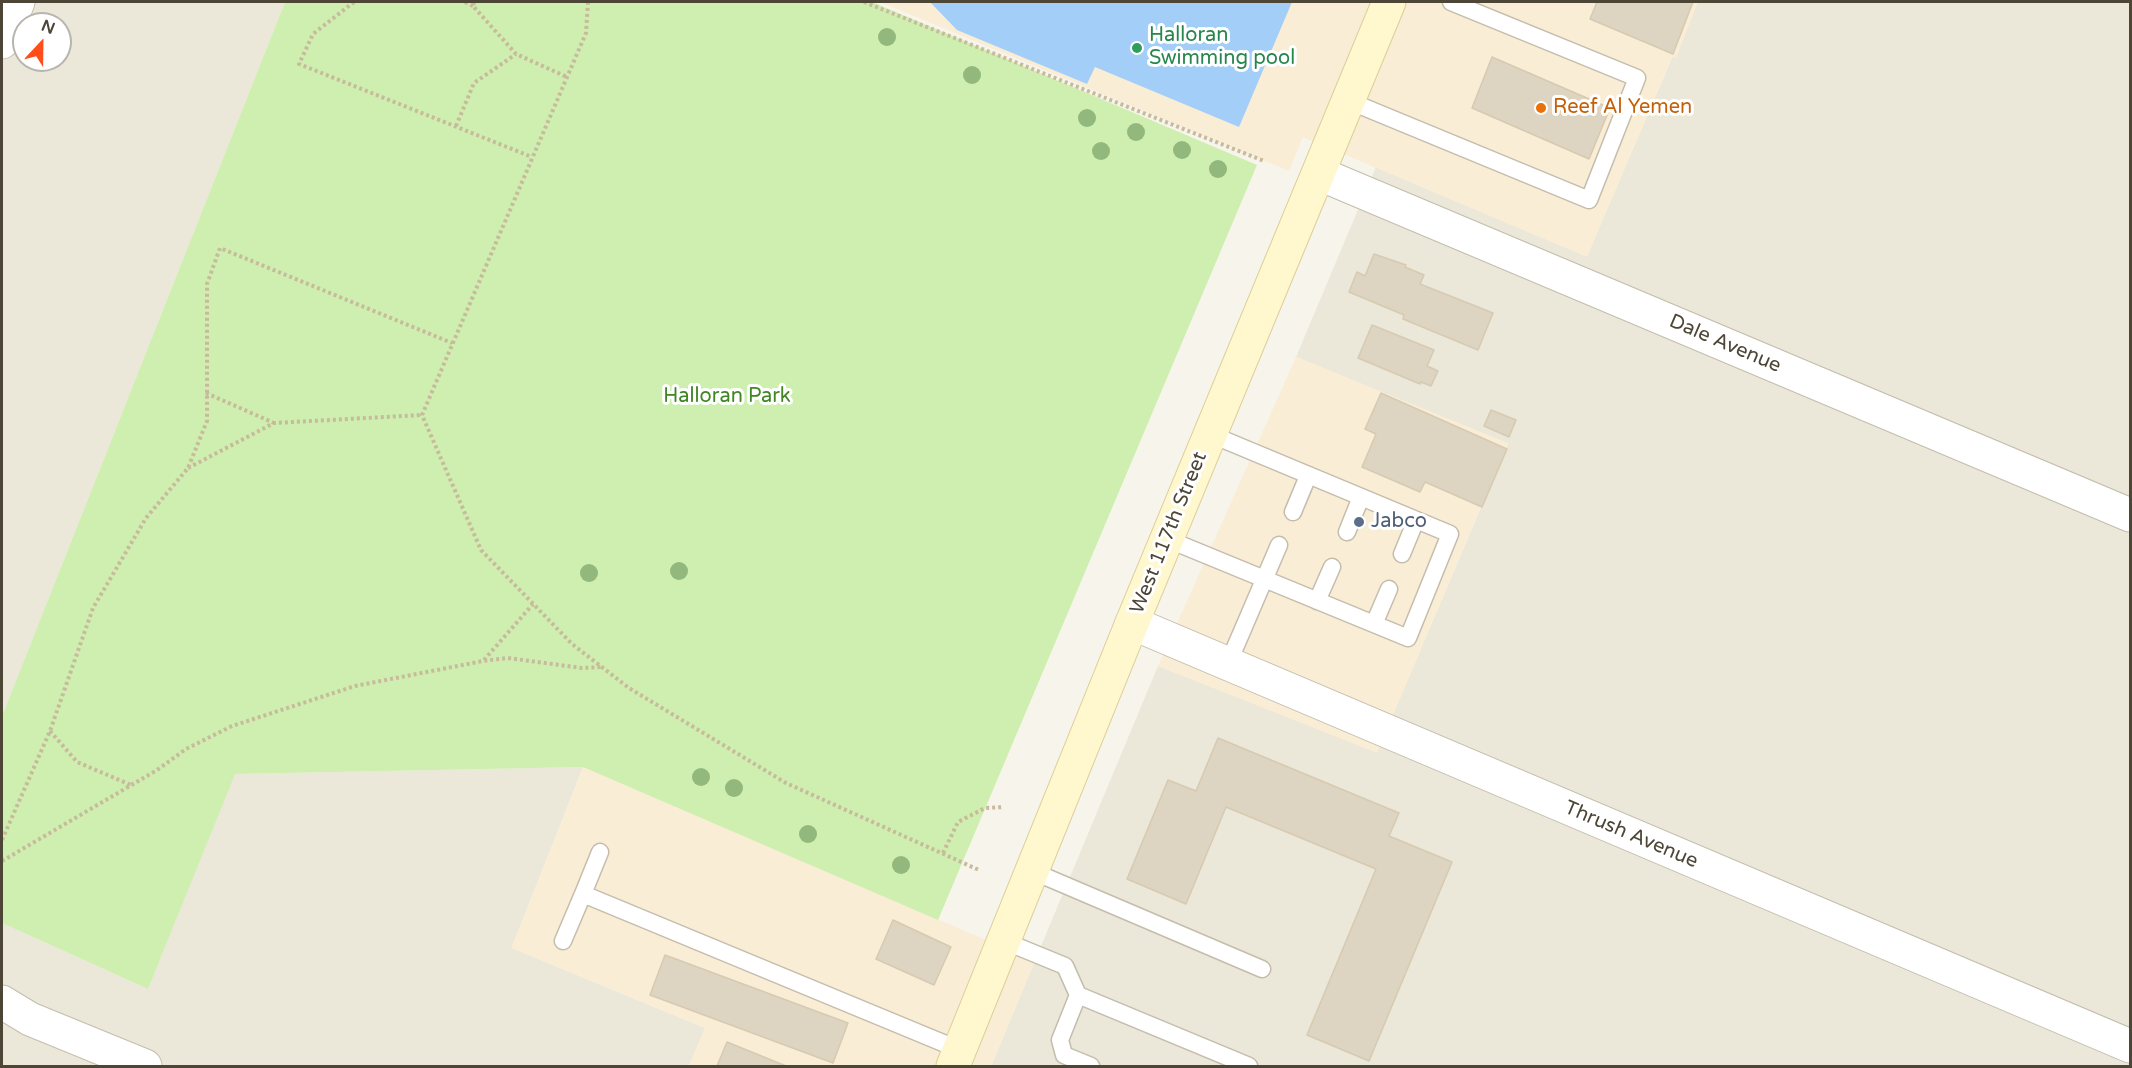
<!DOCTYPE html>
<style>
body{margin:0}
#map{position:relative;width:2132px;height:1068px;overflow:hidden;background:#f7f4eb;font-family:"Varela Round",sans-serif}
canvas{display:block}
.frame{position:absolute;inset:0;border:3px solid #4d4637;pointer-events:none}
.north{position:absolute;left:12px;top:12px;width:60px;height:60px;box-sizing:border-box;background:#fff;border:2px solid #b8b5af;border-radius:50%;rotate:22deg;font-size:16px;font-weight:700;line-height:24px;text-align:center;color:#4d4637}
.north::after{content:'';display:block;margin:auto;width:21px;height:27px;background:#ff4e1a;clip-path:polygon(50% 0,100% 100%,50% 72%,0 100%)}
</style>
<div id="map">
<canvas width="2132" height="1068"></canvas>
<div class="frame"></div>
<div class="north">N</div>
</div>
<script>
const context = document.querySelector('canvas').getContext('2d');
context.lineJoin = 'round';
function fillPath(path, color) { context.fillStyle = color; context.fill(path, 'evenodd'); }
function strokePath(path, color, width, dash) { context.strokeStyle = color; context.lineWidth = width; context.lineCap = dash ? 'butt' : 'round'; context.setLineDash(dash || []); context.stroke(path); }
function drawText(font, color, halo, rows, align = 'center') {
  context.font = font + ' "Varela Round",sans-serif'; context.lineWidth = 6; context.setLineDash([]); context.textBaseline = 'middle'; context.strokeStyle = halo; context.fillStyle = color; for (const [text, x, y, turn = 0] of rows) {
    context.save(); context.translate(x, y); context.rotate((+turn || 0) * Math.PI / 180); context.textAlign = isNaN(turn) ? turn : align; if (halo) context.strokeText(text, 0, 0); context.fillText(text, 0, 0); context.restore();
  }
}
fillPath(new Path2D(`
 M2,2H285L2,716ZM24,24H60V60H24Z
 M1696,2H2130V1066H991L1158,666L1377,752L1508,444L1296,357L1376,167L1587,256Z
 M583,767L512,948L705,1028L689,1066H2V923L148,989L234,774Z`), '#ebe7d9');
fillPath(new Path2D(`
 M880,2H1698L1676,58L1672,57L1587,257L1303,137L1289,171Z
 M1296,357L1508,443L1377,753L1158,666Z
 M583,767L1035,961L991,1066H689L705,1028L511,948Z`), '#faedd5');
fillPath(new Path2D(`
 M285,2H872L1257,165L938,920L583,767L235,774L148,989L2,923V716Z`), '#ceefb0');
fillPath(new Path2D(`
 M930,2H1292L1239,127L1095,67L1087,84L957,30Z`), '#a3cef8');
const building = new Path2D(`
 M1597,2H1693L1673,54L1590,19Z
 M1492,57L1610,108L1589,159L1472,108Z
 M1374,254L1406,265L1405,267L1424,275L1420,284L1493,313L1478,350L1403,319L1404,315L1349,292L1357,272L1365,276Z
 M1372,325L1434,350L1427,366L1438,371L1431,386L1421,382L1420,384L1358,358Z
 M1381,393L1507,449L1482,507L1425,482L1420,492L1362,467L1376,434L1365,429Z
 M1491,410L1516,420L1509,437L1484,426Z
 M1218,738L1399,813L1389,836L1452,862L1369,1061L1307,1035L1376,869L1226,807L1186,904L1127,879L1168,780L1196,791Z
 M893,920L951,947L934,985L876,959Z
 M665,955L848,1023L833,1063L650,995Z
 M727,1042L786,1066H717Z`);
fillPath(building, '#ddd4c2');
strokePath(building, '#d6cab1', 1.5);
const lane = new Path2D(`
 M1349,101L1589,200L1637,78L1451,2
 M1293,512L1308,476
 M1347,532L1361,497
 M1167,539L1408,638L1450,534L1210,434
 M1402,554L1416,520
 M1317,601L1332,567
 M1374,624L1389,589
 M1228,664L1279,545
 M1032,871L1262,969
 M583,894L600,852
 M563,941L583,894L960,1050
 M1004,941L1065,966L1078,995L1060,1040L1064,1055L1091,1066
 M1078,995L1249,1066`);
const street = new Path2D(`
 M2,42L18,2
 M1320,174L2130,515
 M1132,623L2130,1046
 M2,1002L30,1019L145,1066`);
const secondary = new Path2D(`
 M953,1066L1132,623L1389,2`);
strokePath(lane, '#c4bdac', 19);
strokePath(street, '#c4bdac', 35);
strokePath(secondary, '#dbce97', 35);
strokePath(new Path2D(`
 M354,2L313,34L299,64L532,157
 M465,2L473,6
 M474,2L473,6L516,54L567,77
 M588,2L586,33L422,415L481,550L572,644L629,688L786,783L979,870
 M864,2L1264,161
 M456,126L474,83L516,54
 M206,393L274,423
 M188,468L274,423L422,415
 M484,660L533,604
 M50,731L77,762L131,785
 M2,840L50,731L93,608L146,518L188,468L207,421V284L220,248L452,343
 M943,853L958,822L985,808L1004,807
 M2,861L157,770L186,749L232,726L355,686L483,661L508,658L582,668L602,667`), '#c7bb9c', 4, [3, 3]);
strokePath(lane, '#fff', 16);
strokePath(street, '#fff', 33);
strokePath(secondary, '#fff7cd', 33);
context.fillStyle = '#92b87d';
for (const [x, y] of [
 [887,37],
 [972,75],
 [1087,118],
 [1136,132],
 [1182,150],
 [1101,151],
 [1218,169],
 [679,571],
 [589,573],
 [701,777],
 [734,788],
 [808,834],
 [901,865]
]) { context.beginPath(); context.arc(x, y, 9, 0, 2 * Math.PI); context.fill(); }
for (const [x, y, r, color] of [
 [1137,48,6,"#2e9e5b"],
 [1541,108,6,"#e8710a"],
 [1359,522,6,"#5c6f8a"]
]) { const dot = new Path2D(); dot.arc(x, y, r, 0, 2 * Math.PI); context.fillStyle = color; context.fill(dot); strokePath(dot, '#fff', 2); }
drawText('20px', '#27864d', '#fff', [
 ["Halloran",1149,36],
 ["Swimming pool",1149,59]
], 'left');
drawText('20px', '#c56008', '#fff', [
 ["Reef Al Yemen",1553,108]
], 'left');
drawText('20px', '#4d4637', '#fff', [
 ["Dale Avenue",1725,344,23],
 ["West 117th Street",1169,533,-68],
 ["Thrush Avenue",1631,835,23]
]);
drawText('20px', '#408623', '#fff', [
 ["Halloran Park",727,397]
]);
drawText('20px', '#4e5e75', '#fff', [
 ["Jabco",1371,522]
], 'left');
</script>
